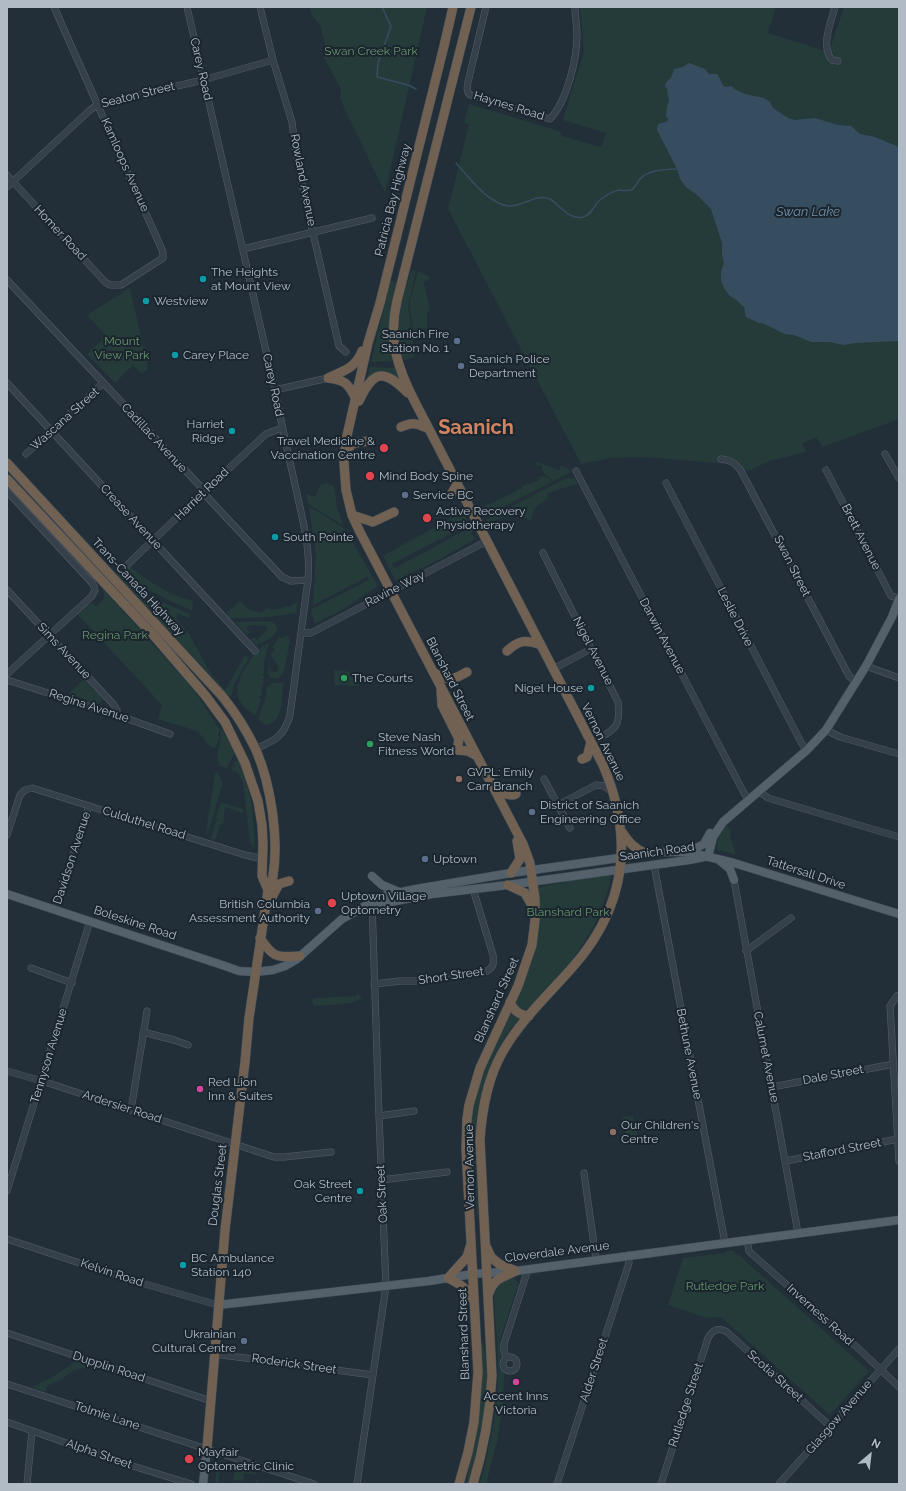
<!DOCTYPE html>
<style>
body{margin:0}
#map{position:relative;width:906px;height:1491px;overflow:hidden;background:#222f39;font-family:Raleway,sans-serif}
canvas{display:block}
.frame{position:absolute;inset:0;border:8px solid #b1bbc6;pointer-events:none}
.north{position:absolute;left:850px;top:1435px;width:40px;height:40px;-webkit-text-stroke:3px #1b252e;paint-order:stroke;rotate:28deg;font-size:11px;font-weight:700;line-height:16px;text-align:center;color:#b1bbc6}
.north::after{content:'';display:block;margin:auto;width:14px;height:18px;background:#b1bbc6;clip-path:polygon(50% 0,100% 100%,50% 72%,0 100%)}
</style>
<div id="map">
<canvas width="906" height="1491"></canvas>
<div class="frame"></div>
<div class="north">N</div>
</div>
<script>
const context = document.querySelector('canvas').getContext('2d');
context.lineJoin = 'round';
function fillPath(path, color) { context.fillStyle = color; context.fill(path, 'evenodd'); }
function strokePath(path, color, width, dash) { context.strokeStyle = color; context.lineWidth = width; context.lineCap = dash ? 'butt' : 'round'; context.setLineDash(dash || []); context.stroke(path); }
function drawText(font, color, halo, rows, align = 'center') {
  context.font = font + ' Raleway,sans-serif'; context.lineWidth = 4; context.setLineDash([]); context.textBaseline = 'middle'; context.strokeStyle = halo; context.fillStyle = color; for (const [text, x, y, turn = 0] of rows) {
    context.save(); context.translate(x, y); context.rotate((+turn || 0) * Math.PI / 180); context.textAlign = isNaN(turn) ? turn : align; if (halo) context.strokeText(text, 0, 0); context.fillText(text, 0, 0); context.restore();
  }
}
fillPath(new Path2D(`
 M309,7H427L385,193L340,99L341,89L324,58L325,43L320,25L311,14Z
 M580,7H776L768,33L829,52L844,7H899V419L822,447L816,437L802,444L807,452L769,461L749,471L730,464L643,457L612,458L581,464L448,209L469,124L464,123L469,104L559,131L562,136L601,147L606,133L563,120L584,51Z
 M412,270L416,271L408,306L415,355L410,359L404,360L402,358C395,330 401,297 412,270Z
 M418,271L430,277L428,280L423,282L425,286L430,311L427,312V328L421,329L419,332L420,337H415L414,340L410,308V300Z
 M393,281L397,282C392,309 385,335 393,361L371,362L390,282Z
 M130,288L148,368L142,374L133,365L115,383L87,354L106,336L87,315Z
 M370,367L396,368L401,382L391,375L365,385Z
 M535,461L559,470L560,466C565,467 569,468 571,472L553,481L544,474L541,465L537,466Z
 M541,476L548,478L552,482L483,517L477,505L481,508L522,488V486L528,483L529,485L540,479L539,477Z
 M566,478L575,479L577,484L554,491L547,494L548,498C539,506 533,505 532,519L528,520C515,509 501,518 488,524L486,520Z
 M327,483L334,486L337,508L343,525L308,504L306,494L315,497C318,490 319,484 327,483Z
 M309,507L325,516L345,529L378,586L342,610L316,623L314,622L313,616H311L312,609L369,580L367,577L313,605L316,554Z
 M462,512L470,524L392,564L395,568L471,527L473,531L471,533L475,539L442,558L396,581L383,556Z
 M128,565C147,581 169,595 193,601L192,610C166,601 142,588 122,569Z
 M114,571C121,571 124,577 129,581C147,596 169,606 191,614L189,618L178,614L176,618L189,634L210,672L225,690L245,655L249,658L234,684L232,695L229,697L213,678L117,575Z
 M102,589H103L195,691L219,729V739L215,748C206,747 205,738 199,733C195,729 166,722 158,719L162,705L80,617L77,613L86,605L94,603V606H98V604C105,601 106,595 102,589Z
 M240,601L250,610L262,613L267,608L275,610L286,606L288,607L298,601L296,613L267,617L230,618L226,613Z
 M271,621C289,631 264,642 256,645L251,640L254,637L257,640L268,629L264,625L262,627L259,625L257,626L255,625L249,626L246,628L250,633L247,635L235,622Z
 M288,635L290,641L284,672L278,679L271,678L268,674L269,664L271,671L276,672L279,669C277,662 271,658 270,652L273,653L275,649L272,648L278,639Z
 M268,643L269,644L264,662V673L262,674L264,677L261,696L258,697L261,700L255,716C249,710 241,706 238,697C233,682 254,649 268,643Z
 M334,670L351,672L358,686L334,685Z
 M84,679L103,699L98,704L68,694Z
 M272,683H283C282,697 284,721 267,725L263,724L258,719L265,701L267,687Z
 M220,727L235,752L227,768L220,766C213,755 224,740 220,727Z
 M238,759L244,773L252,804L255,849L253,847L250,843L243,782L238,773L231,769L235,761H237Z
 M217,771L223,783L207,835L206,831L215,774Z
 M221,802L243,809V813L225,807L223,824L220,825L216,838L213,840L211,838L216,821L219,820L216,818Z
 M726,826L731,828L730,835L736,855L718,850L716,848L719,836Z
 M611,874C611,882 608,891 605,898C590,945 561,974 529,1009C522,1012 520,1009 516,1005C515,994 532,967 534,952C537,931 536,908 538,887L563,883L576,879Z
 M357,993L362,998L352,1003L317,1006H314L312,1002L313,999L317,998L357,996Z
 M510,1011L520,1018L519,1019C467,1077 475,1149 479,1219H478L472,1183L470,1135L473,1106L480,1076Z
 M633,1116L634,1124H630V1127L636,1126L638,1139L624,1141L623,1136H626L625,1131L628,1130L627,1126H624L622,1117Z
 M727,1251H734V1253L740,1256L869,1371L830,1415L721,1317L707,1318L668,1305L683,1258L725,1253Z
 M509,1278H514L518,1282L517,1288L500,1340V1366L504,1372L503,1405L497,1442L486,1484H480C489,1449 497,1414 498,1378C499,1350 495,1323 494,1295C497,1286 501,1283 509,1278Z
 M481,1343H483C494,1389 482,1440 469,1484H466C469,1465 474,1446 477,1427C482,1399 482,1371 481,1343Z
 M76,1361L87,1364L86,1368C74,1368 69,1374 60,1380C56,1382 51,1384 47,1386L45,1392L31,1387L53,1377Z
 M220,1461H223L253,1470L257,1475L258,1484H256L257,1475L244,1473L243,1481L233,1480L235,1468L223,1466L222,1471H220L218,1484H215L217,1464Z`), '#243b3a');
fillPath(new Path2D(`
 M689,63L705,69L709,74H717C721,79 721,84 725,87L732,86L734,89L745,94L764,98L770,102L773,108L788,118L795,120L815,118L838,125L851,126L860,134L875,137L899,147V341L855,343L843,345L830,342H811L794,335L785,334L762,323H759L746,317L744,307L735,299L729,295L724,288L721,280V272L724,263L722,254V243L711,209L697,195L686,187L680,179L677,169L657,130L658,124L668,121V118L666,117L667,106L669,102L667,88L665,87C665,81 668,81 671,78C672,76 673,72 674,69L683,67Z`), '#364d60');
strokePath(new Path2D(`
 M382,7L391,26L378,63L377,77L408,85L416,89
 M456,163C469,177 488,204 509,206C522,207 536,193 550,199C560,205 570,221 583,217C592,215 594,205 600,200C605,196 613,191 619,190C622,190 627,191 631,190C636,188 637,182 640,179C648,170 666,169 677,169`), '#364d60', 1.5);
const minor = new Path2D(`
 M187,7L275,390C281,420 287,450 294,480C301,514 311,546 308,580L290,715C284,737 274,741 255,749
 M260,7L273,60L292,122L295,147L304,194L339,346L346,352
 M486,7L468,82C467,87 466,91 470,95L550,119C567,101 577,59 577,35C577,26 575,16 575,7
 M835,7C831,22 820,47 832,60L838,61
 M7,175L105,282L110,285H121L163,258V252L54,7
 M7,187L89,111L98,104L203,80L273,60
 M243,249L372,218
 M7,280L201,487L208,498L282,577L291,581L308,580
 M7,383L255,651
 M275,390L328,378
 M26,454L103,383
 M885,454L899,478
 M721,459C731,460 735,463 741,471L849,676L856,682
 M826,470L891,596L899,598
 M576,471L744,793L749,800
 M666,483L802,744L807,750
 M7,491L93,584L95,590L92,596L7,674
 M543,553L618,702C622,729 612,731 591,742
 M126,566L208,488L266,434L282,428
 M7,590L114,705L117,710V715
 M302,633H311L487,541
 M866,666L899,678
 M553,669L591,649
 M7,680L117,715L170,734
 M826,730L840,737L899,754
 M544,779L570,828
 M759,791L768,798L899,837
 M558,805L596,785L604,786L612,792
 M7,835L20,795L25,790L32,788L245,855L263,859
 M654,865L725,1243
 M734,880L798,1233
 M55,910L89,806
 M746,951L791,918
 M31,968L72,983
 M374,984L400,981H416L487,971C494,967 494,963 493,955L473,889
 M899,995L897,996L890,1006L899,1161
 M143,1032L174,1040L188,1045
 M7,1071L42,1081L274,1157H284L331,1152
 M772,1087L894,1064
 M131,1110L147,1011
 M379,1116L414,1111
 M786,1161L898,1139
 M584,1173L596,1259
 M381,1180L447,1172
 M7,1191L90,921
 M7,1239L131,1280L218,1305
 M747,1240L749,1251L752,1254L860,1350L899,1387
 M7,1333L211,1401
 M215,1354L373,1375
 M503 1364a7 7 0 1 1 14 0a7 7 0 1 1-14 0Z
 M506,1358L504,1351V1344L528,1269
 M7,1384L314,1484
 M7,1422L123,1463L191,1484
 M27,1484L32,1431
 M357,1484L386,1286L379,1116L372,902
 M557,1484L629,1263L628,1255
 M661,1484L708,1338C712,1330 719,1327 727,1332L831,1427
 M779,1484L899,1349`);
const major = new Path2D(`
 M688,852L704,844L710,833
 M708,857L713,837L723,822L807,750L826,730L866,666L892,617L899,599
 M720,861L730,869L734,880
 M372,876L382,885L399,892
 M7,894L225,966L239,971L255,972L273,970L285,966L297,959L342,919L383,896L416,889L511,873L662,852H688L734,863L899,914
 M372,902L385,903L432,894L508,885L689,860L704,857
 M218,1305L429,1281L473,1274L516,1271L899,1220
 M203,1484L207,1448`);
const highway = new Path2D(`
 M453,7L444,46L380,303L368,343L346,440L344,463L346,490L352,515L360,532L523,844L530,863L535,899V920L532,945L518,986L480,1068L469,1105L467,1119L466,1149L478,1372L474,1422L468,1452L459,1484
 M471,7L397,301C388,340 397,367 415,402L603,765C635,840 626,908 571,969C547,996 520,1021 502,1053C487,1080 482,1109 480,1140L492,1376C490,1414 484,1448 473,1484
 M328,378C343,371 356,368 362,351
 M328,378C345,380 348,383 356,399
 M359,401C374,369 384,369 408,393
 M401,427C414,421 417,424 429,429
 M345,451L354,443L369,441
 M7,463L222,696C235,712 247,731 256,750C271,785 279,838 273,876C273,881 270,885 268,890L249,1018L245,1062L225,1230L207,1448
 M7,479L155,637L205,695L225,722L245,763L258,801L262,825L263,844L262,876L268,890
 M451,495L457,484
 M352,515L373,522L394,512
 M507,651C519,640 526,639 541,645
 M433,672C451,682 450,681 467,672
 M441,690L442,705L459,739L457,750L468,751L477,756
 M582,759L587,757L591,742
 M494,788C501,792 508,797 516,794
 M622,832C629,843 635,849 647,854
 M511,873L520,859L517,841
 M508,885L525,893L534,909
 M268,904L279,884L289,881
 M260,938C274,959 277,957 300,956
 M510,1002C514,1011 519,1015 529,1016
 M470,1247L467,1257L448,1278C462,1285 466,1288 474,1301
 M487,1248L491,1257L499,1264L516,1271
 M489,1293C494,1278 503,1277 516,1271`);
strokePath(minor, '#545e68', 7);
strokePath(major, '#424c56', 9);
strokePath(highway, '#414b55', 10);
strokePath(minor, '#36404a', 6);
strokePath(major, '#54606a', 8);
strokePath(highway, '#706153', 9);
for (const [x, y, r, color] of [
 [203,279,4,"#0f9aa8"],
 [146,301,4,"#0f9aa8"],
 [457,341,4,"#5c6f8a"],
 [175,355,4,"#0f9aa8"],
 [461,366,4,"#5c6f8a"],
 [232,431,4,"#0f9aa8"],
 [384,448,5,"#e0444e"],
 [370,476,5,"#e0444e"],
 [405,495,4,"#5c6f8a"],
 [427,518,5,"#e0444e"],
 [275,537,4,"#0f9aa8"],
 [344,678,4,"#2e9e5b"],
 [591,688,4,"#0f9aa8"],
 [370,744,4,"#2e9e5b"],
 [459,779,4,"#8d6e63"],
 [532,812,4,"#5c6f8a"],
 [425,859,4,"#5c6f8a"],
 [332,903,5,"#e0444e"],
 [318,911,4,"#5c6f8a"],
 [200,1089,4,"#d1479c"],
 [613,1132,4,"#8d6e63"],
 [360,1191,4,"#0f9aa8"],
 [183,1265,4,"#0f9aa8"],
 [244,1341,4,"#5c6f8a"],
 [516,1382,4,"#d1479c"],
 [189,1459,5,"#e0444e"]
]) { const dot = new Path2D(); dot.arc(x, y, r, 0, 2 * Math.PI); context.fillStyle = color; context.fill(dot); strokePath(dot, '#1b252e', 1.5); }
drawText('12px', '#68966d', '#1b252e', [
 ["Swan Creek Park",371,51],
 ["Mount",122,341],
 ["View Park",122,355],
 ["Regina Park",115,635],
 ["Blanshard Park",568,912],
 ["Rutledge Park",725,1286]
]);
drawText('12px', '#b1bbc6', '#1b252e', [
 ["Carey Road",201,69,77],
 ["Seaton Street",138,95,-14],
 ["Haynes Road",509,106,17],
 ["Kamloops Avenue",125,165,66],
 ["Rowland Avenue",303,180,79],
 ["Patricia Bay Highway",393,200,-76],
 ["Homer Road",60,233,47],
 ["Carey Road",273,385,78],
 ["Wascana Street",65,419,-42],
 ["Cadillac Avenue",154,438,47],
 ["Harriet Road",202,494,-44],
 ["Crease Avenue",131,517,47],
 ["Brett Avenue",861,537,63],
 ["Swan Street",792,566,63],
 ["Trans-Canada Highway",138,587,47],
 ["Ravine Way",395,589,-27],
 ["Leslie Drive",735,617,63],
 ["Darwin Avenue",662,636,62],
 ["Sims Avenue",64,651,47],
 ["Nigel Avenue",593,651,63],
 ["Blanshard Street",450,679,63],
 ["Regina Avenue",89,706,18],
 ["Vernon Avenue",603,742,64],
 ["Culduthel Road",144,823,17],
 ["Saanich Road",657,852,-8],
 ["Davidson Avenue",72,858,-72],
 ["Tattersall Drive",806,873,18],
 ["Boleskine Road",135,923,18],
 ["Short Street",451,976,-8],
 ["Blanshard Street",497,1000,-66],
 ["Bethune Avenue",689,1054,79],
 ["Tennyson Avenue",49,1056,-73],
 ["Calumet Avenue",766,1057,79],
 ["Dale Street",833,1075,-11],
 ["Ardersier Road",122,1107,18],
 ["Stafford Street",842,1150,-11],
 ["Vernon Avenue",470,1167,-91],
 ["Douglas Street",218,1185,-83],
 ["Oak Street",382,1194,-93],
 ["Cloverdale Avenue",557,1252,-7],
 ["Kelvin Road",112,1273,18],
 ["Inverness Road",820,1315,42],
 ["Blanshard Street",464,1334,-92],
 ["Roderick Street",294,1364,8],
 ["Dupplin Road",109,1367,18],
 ["Alder Street",594,1370,-72],
 ["Scotia Street",775,1376,42],
 ["Rutledge Street",686,1405,-72],
 ["Tolmie Lane",107,1416,18],
 ["Glasgow Avenue",839,1417,-49],
 ["Alpha Street",99,1454,19]
]);
drawText('12px', '#b1bbc6', '#1b252e', [
 ["The Heights",211,272],
 ["at Mount View",211,286],
 ["Westview",154,301],
 ["Saanich Fire",449,334,"right"],
 ["Station No. 1",449,348,"right"],
 ["Carey Place",183,355],
 ["Saanich Police",469,359],
 ["Department",469,373],
 ["Harriet",224,424,"right"],
 ["Ridge",224,438,"right"],
 ["Travel Medicine &",375,441,"right"],
 ["Vaccination Centre",375,455,"right"],
 ["Mind Body Spine",379,476],
 ["Service BC",413,495],
 ["Active Recovery",436,511],
 ["Physiotherapy",436,525],
 ["South Pointe",283,537],
 ["The Courts",352,678],
 ["Nigel House",583,688,"right"],
 ["Steve Nash",378,737],
 ["Fitness World",378,751],
 ["GVPL: Emily",467,772],
 ["Carr Branch",467,786],
 ["District of Saanich",540,805],
 ["Engineering Office",540,819],
 ["Uptown",433,859],
 ["Uptown Village",341,896],
 ["Optometry",341,910],
 ["British Columbia",310,904,"right"],
 ["Assessment Authority",310,918,"right"],
 ["Red Lion",208,1082],
 ["Inn & Suites",208,1096],
 ["Our Children's",621,1125],
 ["Centre",621,1139],
 ["Oak Street",352,1184,"right"],
 ["Centre",352,1198,"right"],
 ["BC Ambulance",191,1258],
 ["Station 140",191,1272],
 ["Ukrainian",236,1334,"right"],
 ["Cultural Centre",236,1348,"right"],
 ["Accent Inns",516,1396,"center"],
 ["Victoria",516,1410,"center"],
 ["Mayfair",198,1452],
 ["Optometric Clinic",198,1466]
], 'left');
drawText('italic 13px', '#7190a9', '#1b252e', [
 ["Swan Lake",808,212]
]);
drawText('bold 20px', '#d18460', '#1b252e', [
 ["Saanich",476,428]
]);
</script>
